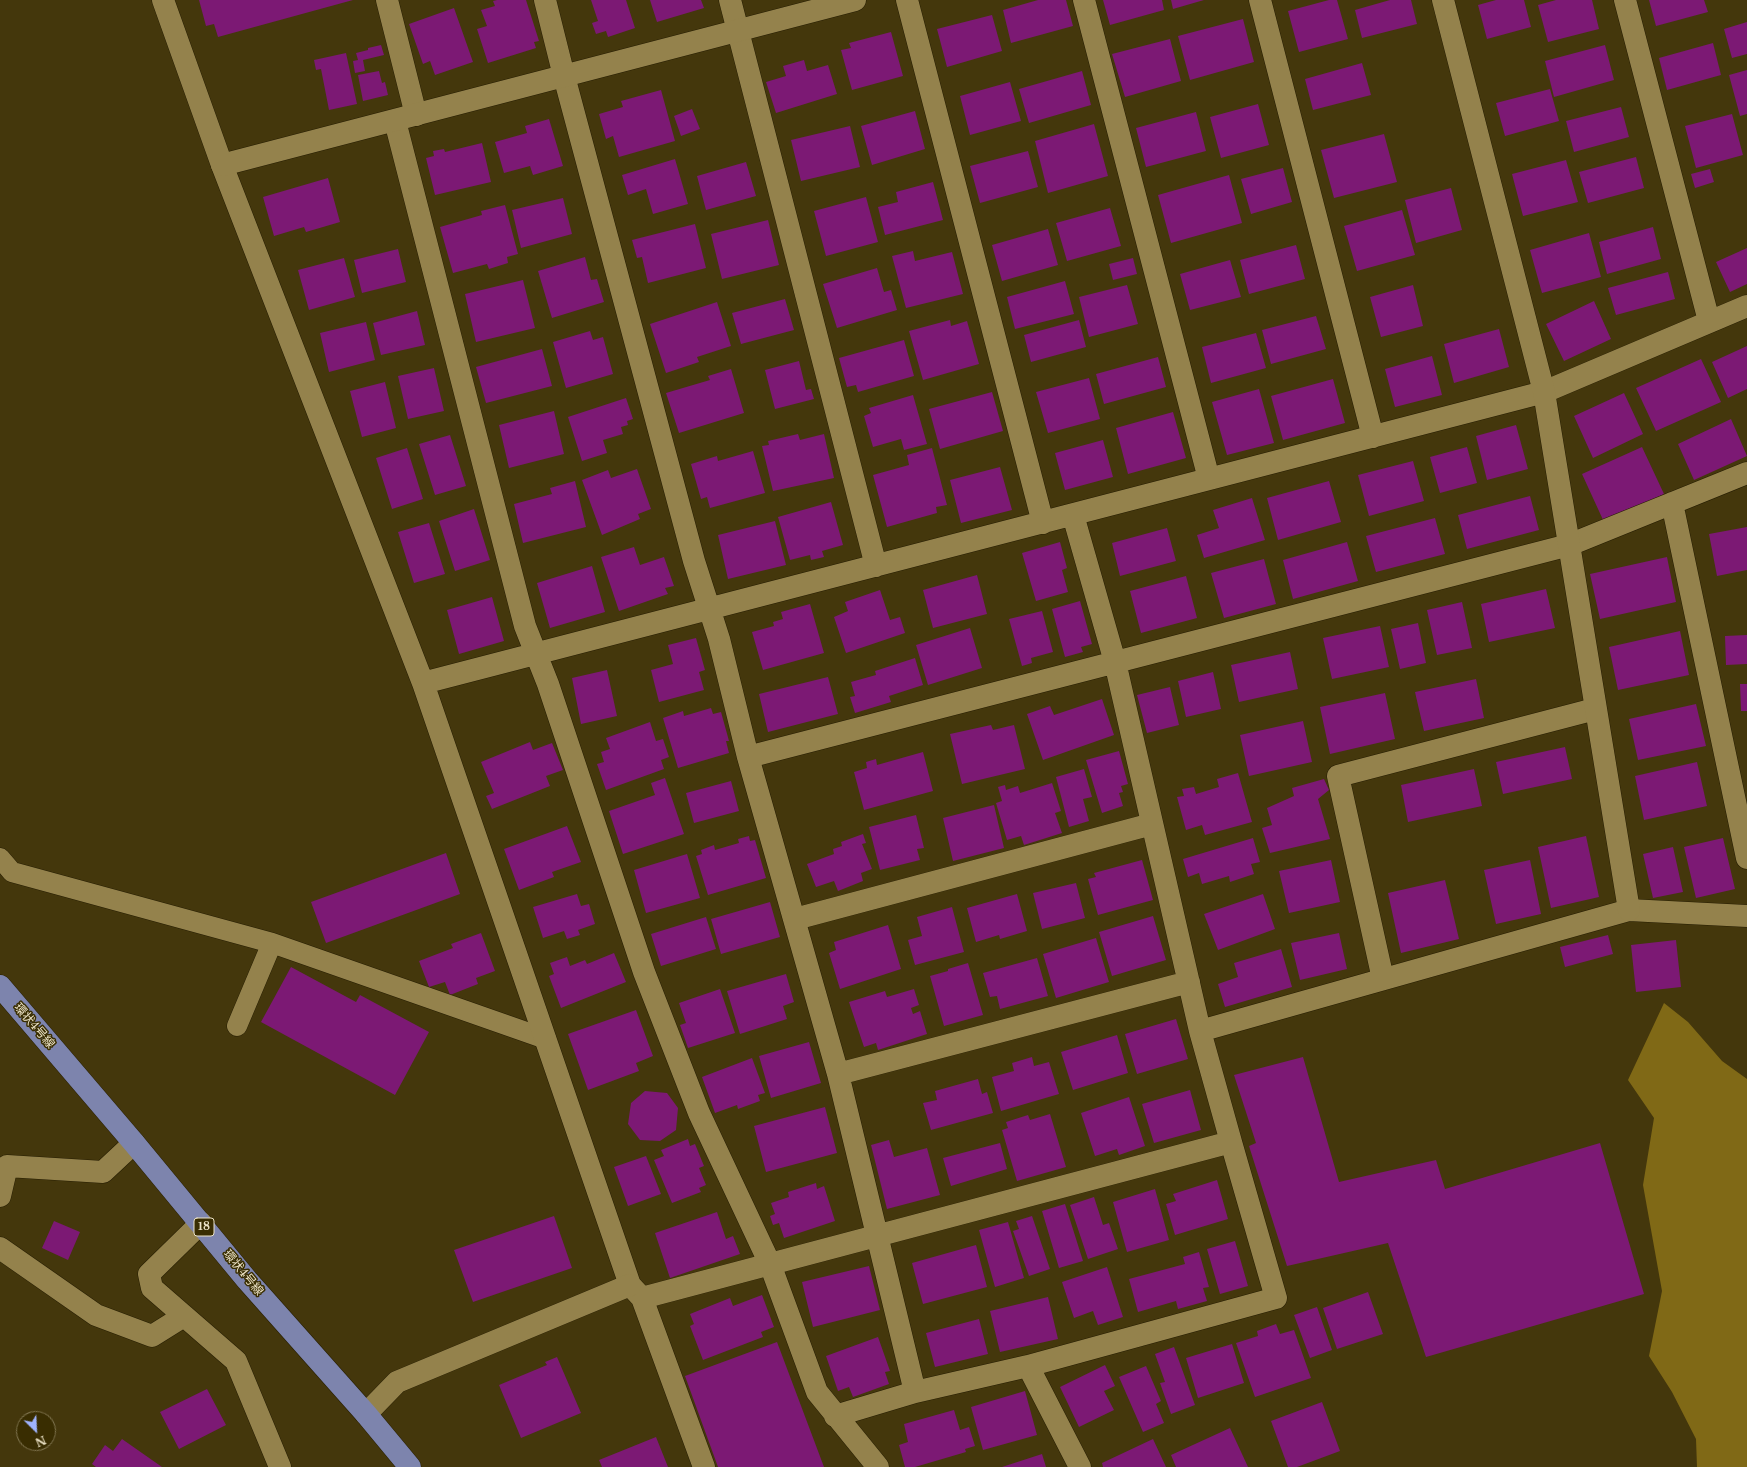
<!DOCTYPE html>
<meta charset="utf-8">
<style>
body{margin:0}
#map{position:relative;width:1747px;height:1467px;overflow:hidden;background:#44370c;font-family:"Libre Baskerville",serif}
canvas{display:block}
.north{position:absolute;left:16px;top:1411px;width:40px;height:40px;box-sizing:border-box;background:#392d01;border:1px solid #817651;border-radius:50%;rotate:156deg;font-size:11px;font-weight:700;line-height:16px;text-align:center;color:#ede4c8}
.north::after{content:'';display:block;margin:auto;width:14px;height:18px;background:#9fb3fd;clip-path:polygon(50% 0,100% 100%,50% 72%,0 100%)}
</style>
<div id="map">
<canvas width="1747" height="1467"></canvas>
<div class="north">N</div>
</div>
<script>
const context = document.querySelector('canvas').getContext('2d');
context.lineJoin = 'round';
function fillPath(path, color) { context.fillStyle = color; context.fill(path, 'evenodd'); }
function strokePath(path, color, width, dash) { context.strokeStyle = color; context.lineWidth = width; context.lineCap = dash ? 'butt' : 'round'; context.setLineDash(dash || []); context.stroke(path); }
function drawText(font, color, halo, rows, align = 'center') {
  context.font = font + ' "Libre Baskerville","Noto Sans JP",serif'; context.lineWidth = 3; context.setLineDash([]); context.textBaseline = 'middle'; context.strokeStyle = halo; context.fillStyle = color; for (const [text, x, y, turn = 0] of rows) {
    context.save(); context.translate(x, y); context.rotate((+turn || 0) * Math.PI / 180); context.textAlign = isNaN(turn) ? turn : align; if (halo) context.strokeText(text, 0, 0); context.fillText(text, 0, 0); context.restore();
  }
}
fillPath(new Path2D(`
 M1664,1003L1688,1022L1722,1061L1747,1079V1467H1697L1696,1439L1672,1392L1649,1356L1662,1291L1643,1185L1654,1118L1628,1080Z`), '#806916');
fillPath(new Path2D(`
 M199,0H353L218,37L214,24L206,26Z
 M497,0H526L539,41L534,42L536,48L488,63L477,29L487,26L481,10L495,6L493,1Z
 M591,0H626L635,28L608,37L606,31L596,34L592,23L598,21Z
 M650,0H701L704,8L657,22Z
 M1038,0H1066L1073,26L1011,43L1003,10Z
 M1103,0H1162L1164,10L1110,25Z
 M1171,0H1204L1173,9Z
 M1329,0H1337L1348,39L1299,52L1288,11Z
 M1390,0H1411L1417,24L1362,38L1355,10Z
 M1496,0H1524L1531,27L1487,39L1478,5Z
 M1556,0H1592L1599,29L1548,42L1538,5Z
 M1649,0H1704L1708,12L1656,26Z
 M454,8L473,62L435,75L430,61L423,64L409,24Z
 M992,15L1002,51L947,67L937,29Z
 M1243,19L1254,62L1190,80L1178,36Z
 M1747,22V54L1732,58L1724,29Z
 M891,32L903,76L852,90L841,50L851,48L849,43Z
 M1170,39L1181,81L1125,97L1112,54Z
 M1713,43L1721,75L1667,90L1659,58Z
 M381,45L384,55L363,60L365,71L355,73L353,61L358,60L356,53L368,50V48Z
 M1605,45L1614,80L1554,97L1545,61Z
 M346,53L357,104L329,110L321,69L316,70L314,60Z
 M804,60L807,71L828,65L837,94L776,113L766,82L786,76L783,66Z
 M1362,63L1371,95L1313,110L1305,79Z
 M1747,70V114L1740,116L1729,75Z
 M379,71L382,83L385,82L388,95L363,101L358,75Z
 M1082,71L1091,105L1029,123L1019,89Z
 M1010,82L1021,121L970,135L960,96Z
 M1550,89L1559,121L1505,136L1496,103Z
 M661,90L675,141L619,157L613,136L606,139L599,114L623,107L621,101Z
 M1258,104L1269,145L1221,158L1210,117Z
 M1621,107L1629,137L1574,152L1566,121Z
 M692,109L700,129L681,136L674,116Z
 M915,111L925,149L872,165L861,126Z
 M1196,112L1206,151L1146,167L1136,128Z
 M1732,114L1743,155L1696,168L1685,126Z
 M549,119L563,166L533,175L530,166L504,173L495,142L527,133L525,126Z
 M1094,124L1108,176L1048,193L1035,141Z
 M850,126L860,167L801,181L791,140Z
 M1384,134L1397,182L1334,198L1321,150Z
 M482,143L491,182L435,195L426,158L434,156L433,151L444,149L445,152Z
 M1028,151L1038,187L980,203L970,166Z
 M1636,157L1644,188L1588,203L1579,172Z
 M675,159L688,204L653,214L646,189L628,195L622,175Z
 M1566,160L1578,202L1523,216L1512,174Z
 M746,162L756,196L706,210L697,176Z
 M1283,168L1292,202L1251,214L1241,179Z
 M1710,169L1714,182L1695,188L1691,174Z
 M1229,175L1242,223L1171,243L1158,195Z
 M328,178L340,222L306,232L304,227L274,236L263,197Z
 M933,182L943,220L885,235L878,207L898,202L896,192Z
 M1451,188L1462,230L1416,243L1405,200Z
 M866,197L878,242L826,256L814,211Z
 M563,198L572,234L521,248L512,210Z
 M505,205L518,254L507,257L508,263L489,269L487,264L453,273L440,227L482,215L481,211Z
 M1110,208L1121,246L1067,261L1056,223Z
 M1402,210L1415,255L1357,271L1344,226Z
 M768,220L779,265L722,279L711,234Z
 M695,224L706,268L648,283L642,257L637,258L632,240Z
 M1653,227L1661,259L1607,274L1599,242Z
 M1048,229L1058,265L1002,281L992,245Z
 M1589,233L1601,277L1542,293L1530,250Z
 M1296,245L1305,279L1249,294L1240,260Z
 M1747,248V284L1730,292L1716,262Z
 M398,249L406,282L362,293L354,260Z
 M913,251L915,261L952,252L963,294L906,308L892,256Z
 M585,257L591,280L597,279L604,302L552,318L538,271Z
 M344,258L355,297L309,310L298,270Z
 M1133,258L1137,274L1113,280L1109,264Z
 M1230,260L1241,297L1190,310L1180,274Z
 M877,268L884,292L891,290L897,310L837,328L823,284Z
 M1668,272L1675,299L1616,315L1608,288Z
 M523,280L535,328L476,342L465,294Z
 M1065,281L1074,314L1015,329L1007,297Z
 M1127,285L1138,324L1089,337L1079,297Z
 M1413,285L1423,326L1381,337L1370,297Z
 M785,299L794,330L741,344L732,313Z
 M1594,301L1611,339L1564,361L1546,324Z
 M717,302L731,346L697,357L699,362L666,373L650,324Z
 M417,311L425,345L381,355L373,323Z
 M1316,316L1326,349L1271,364L1262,330Z
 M950,320L951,326L967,321L979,364L923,380L909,331Z
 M1079,320L1086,347L1031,362L1024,335Z
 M366,322L375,360L329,372L320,333Z
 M1499,329L1509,367L1454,383L1444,344Z
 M590,331L593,340L603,337L613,374L566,388L553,342Z
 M1256,333L1266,368L1211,383L1202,347Z
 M904,340L914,376L858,392L856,385L847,387L839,358Z
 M1747,346V389L1728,398L1712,362Z
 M542,349L552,386L486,403L476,367Z
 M1432,356L1442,395L1395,407L1385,369Z
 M1158,357L1166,387L1104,404L1096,374Z
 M1701,359L1721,402L1656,431L1636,388Z
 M799,361L806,390L811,389L814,399L775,409L765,370Z
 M434,368L444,411L408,419L398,376Z
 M731,369L744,413L679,433L666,393L710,380L708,376Z
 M1089,378L1100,419L1048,433L1036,392Z
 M1333,379L1345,423L1283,440L1271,396Z
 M385,382L396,428L362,437L350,391Z
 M1259,389L1274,443L1227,455L1212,402Z
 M992,392L1003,431L940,449L929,409Z
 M1624,393L1643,434L1593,458L1574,416Z
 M913,395L927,444L904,450L901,439L873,447L864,416L871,413L869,408Z
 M626,398L633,419L627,421L628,425L621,427L623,434L603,440L607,453L582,461L568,417Z
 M554,411L564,454L509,468L499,425Z
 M1173,412L1186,458L1128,474L1116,428Z
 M1731,419L1747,456L1694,480L1678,444Z
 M1516,425L1528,469L1487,480L1476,436Z
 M798,434L800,440L824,434L834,478L773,491L762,446L769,445L768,441Z
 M450,435L466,486L435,495L419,444Z
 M1103,440L1113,477L1065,490L1055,453Z
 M1467,447L1477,483L1440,493L1430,457Z
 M1642,447L1664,494L1604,522L1582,474Z
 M407,448L423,499L392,509L376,458Z
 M932,448L947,505L936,507L937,513L887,527L873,475L909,465L907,455Z
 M753,451L765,493L710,508L707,497L701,499L691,464L717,456L718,461Z
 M1413,461L1424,501L1369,516L1358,475Z
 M1000,467L1012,510L961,523L950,480Z
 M637,469L651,509L638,514L640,519L602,535L582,480L608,470L611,478Z
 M575,481L586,527L523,543L514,504L552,494L550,488Z
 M1329,481L1341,522L1278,540L1267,498Z
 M1530,496L1539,530L1467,549L1458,515Z
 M1252,498L1265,540L1204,558L1197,535L1219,528L1213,510Z
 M831,502L843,545L822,551L824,557L811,560L810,555L790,560L778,517Z
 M474,509L490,560L455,571L439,521Z
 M1435,518L1445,554L1376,572L1366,536Z
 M775,521L786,565L728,579L718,535Z
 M429,523L445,574L414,583L398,532Z
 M1747,527V570L1717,576L1709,534Z
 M1167,528L1176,561L1120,576L1112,543Z
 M1060,542L1067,568L1062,570L1068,592L1036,601L1022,553Z
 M1347,542L1358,581L1293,599L1283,560Z
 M634,547L640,565L664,557L674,586L665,588L668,594L619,611L601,557Z
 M1667,557L1676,602L1600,619L1590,574Z
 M1264,559L1276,604L1224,618L1211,573Z
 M592,566L605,612L550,628L537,583Z
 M977,575L987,614L933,628L923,590Z
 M1186,576L1197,618L1141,633L1130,591Z
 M1546,589L1555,628L1489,642L1481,604Z
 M880,590L890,620L900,617L905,633L846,653L834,617L848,611L845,602Z
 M492,597L504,641L459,654L447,610Z
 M1080,601L1092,644L1081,647L1083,652L1065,657L1052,609Z
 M1462,602L1472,648L1437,655L1427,610Z
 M810,604L824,653L763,670L752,632L774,626L773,622L783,619L781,612Z
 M1042,611L1053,652L1031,658L1032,663L1022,666L1009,619Z
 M1418,623L1426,663L1400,669L1391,629Z
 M1380,626L1389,667L1332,679L1323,638Z
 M970,628L982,668L928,685L916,645Z
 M1680,631L1689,675L1618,690L1609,647Z
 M1747,635V664L1726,665L1725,636Z
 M696,638L705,670L699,672L704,690L659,702L651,670L673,664L668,645Z
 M1290,652L1298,689L1239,702L1231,665Z
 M915,658L923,685L889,696L891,702L855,713L850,697L855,696L851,682L876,675L875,671Z
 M607,670L617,716L581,724L572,678Z
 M1213,672L1221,709L1186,717L1178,681Z
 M828,677L838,714L768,732L759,694Z
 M1476,679L1484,718L1424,731L1415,692Z
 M1740,684H1747V711H1741Z
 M1170,687L1179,725L1147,733L1137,695Z
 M1385,693L1395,739L1330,754L1320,707Z
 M1102,699L1114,735L1043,760L1027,714L1050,706L1054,715Z
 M1696,704L1706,746L1638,760L1629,719Z
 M711,708L713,714L721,712L729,741H726L729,753L678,768L663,718L683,711L684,716Z
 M1303,721L1312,762L1249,776L1240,735Z
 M650,722L656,741L663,739L669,757L661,760L664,769L606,790L597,764L604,762L601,752L610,749L606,738Z
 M991,725L993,730L1014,725L1025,769L962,784L950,734Z
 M530,742L533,750L552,743L563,770L546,776L550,786L492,809L486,796L494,793L481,762Z
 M1565,747L1572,779L1503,794L1496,762Z
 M1119,751L1128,784L1121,786L1123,792L1119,793L1123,806L1102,813L1086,760Z
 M923,752L933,791L864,810L854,772L867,768L866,762L876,759L877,765Z
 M1697,762L1707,806L1644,820L1635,776Z
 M1084,769L1092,797L1083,799L1089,821L1069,827L1056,777Z
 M1474,769L1482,806L1408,822L1401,785Z
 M1238,773L1252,822L1205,835L1202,825L1186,830L1177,797L1184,796L1182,789L1194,787L1196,794L1219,787L1217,779Z
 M665,778L684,834L623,854L609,811L655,795L651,783Z
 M1324,779L1329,790L1318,799L1330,839L1270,853L1262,828L1272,825L1267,808L1294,796L1292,788Z
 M731,781L739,811L694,823L686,793Z
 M1052,783L1061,811L1055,813L1062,833L1024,845L1021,836L1007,840L996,803L1002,801L998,787L1005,785L1006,790L1018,786L1020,793Z
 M994,805L1004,848L953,861L943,818Z
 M916,815L924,848L917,849L920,860L880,870L869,827Z
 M567,826L581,862L552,872L554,877L519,890L504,849Z
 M863,834L866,843L862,844L872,869L861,873L863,881L838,891L834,881L816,887L807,864L834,854L833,849L842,846L841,842Z
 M749,836L750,841L755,840L766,878L708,895L696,856L702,854L701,850L714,845L715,850L739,843L738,839Z
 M1586,836L1599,897L1551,908L1538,847Z
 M1253,838L1260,862L1251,864L1254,874L1230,882L1229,876L1202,884L1199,873L1188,877L1183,859Z
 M1723,838L1735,889L1696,898L1684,847Z
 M1673,847L1683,892L1653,898L1643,854Z
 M446,853L460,894L326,943L311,902Z
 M687,854L700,898L646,913L634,870Z
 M1142,860L1153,900L1098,915L1088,879L1096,877L1094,873Z
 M1331,860L1340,902L1289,913L1279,871Z
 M1530,860L1541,914L1496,924L1484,870Z
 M1445,880L1459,939L1401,953L1388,893Z
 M1076,883L1085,918L1042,929L1033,893Z
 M577,894L581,906L589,904L595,924L578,930L580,935L567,939L564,931L543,938L533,907Z
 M1017,894L1027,931L1000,939L999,935L976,942L967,908Z
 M1263,894L1275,929L1218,950L1204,914Z
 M770,902L780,937L721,954L711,919Z
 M952,907L964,952L915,965L908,940L922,936L917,917Z
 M1153,916L1166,960L1112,976L1099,932Z
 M706,917L716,949L661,966L651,934Z
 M888,925L901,969L840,989L829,953L836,950L834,942Z
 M481,933L495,971L476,978L478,984L450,995L445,982L429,987L419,961L453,948L451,944Z
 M1339,933L1347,969L1300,980L1291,943Z
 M1608,935L1613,954L1565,967L1560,947Z
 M1096,938L1109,982L1056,998L1043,954Z
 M1676,940L1681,987L1636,992L1631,945Z
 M1281,949L1292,987L1225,1007L1218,984L1238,977L1234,963Z
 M614,953L626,982L561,1008L549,976L554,974L550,963L567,957L570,966L585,960L587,964Z
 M1037,958L1048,996L1000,1009L997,996L990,997L983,973Z
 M968,963L983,1015L944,1026L930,976L948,971V969Z
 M291,967L356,1002L360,995L429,1032L395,1095L261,1022Z
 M786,974L794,1002L783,1006L787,1019L740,1034L727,991Z
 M720,989L735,1033L688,1048L680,1025L686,1023L679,1003Z
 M914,989L919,1005L911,1008L913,1014L920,1011L927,1034L878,1050L876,1043L864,1047L849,1002L885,991L887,997Z
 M636,1010L653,1056L636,1063L639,1071L588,1090L568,1034Z
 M1176,1019L1188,1059L1137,1074L1125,1034Z
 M1117,1035L1128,1073L1073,1090L1061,1052Z
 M809,1042L821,1083L771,1098L759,1056Z
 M1032,1057L1034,1066L1049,1062L1059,1094L1001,1111L992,1077L1014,1071L1012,1063Z
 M1303,1057L1339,1182L1436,1160L1445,1189L1600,1143L1644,1294L1426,1357L1388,1243L1287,1266L1249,1146L1256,1143L1234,1075Z
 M752,1058L765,1093L758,1095L760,1101L738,1109L737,1105L715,1113L702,1077Z
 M978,1079L982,1094L987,1092L993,1113L931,1130L923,1103L937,1100L935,1091Z
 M1190,1090L1201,1130L1154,1143L1142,1104Z
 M645,1091L667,1093L678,1108L676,1130L660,1141L640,1140L628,1124L631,1103Z
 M1129,1097L1145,1146L1119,1155L1117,1149L1095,1156L1081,1113Z
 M825,1107L837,1153L766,1172L754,1126Z
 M1050,1114L1066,1167L1017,1181L1002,1130L1008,1128L1006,1122L1028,1115L1030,1120Z
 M688,1139L690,1146L695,1144L704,1166L699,1168L706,1185L699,1188L701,1192L672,1203L654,1160L664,1156L661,1150Z
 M889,1140L894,1157L927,1148L940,1195L887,1209L871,1145Z
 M1000,1143L1007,1169L951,1186L943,1158Z
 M646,1156L661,1194L628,1206L614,1167Z
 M1217,1180L1228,1219L1175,1235L1166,1204L1176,1201L1173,1194Z
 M816,1183L817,1189L824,1186L835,1221L784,1238L779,1223L773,1225L770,1216L775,1214L771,1203L789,1197L788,1192Z
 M1155,1189L1169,1240L1127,1252L1113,1202Z
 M1094,1197L1103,1225L1109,1223L1118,1249L1088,1259L1070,1205Z
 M1065,1204L1083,1261L1059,1268L1042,1211Z
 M717,1212L726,1239L733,1236L740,1254L670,1278L655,1233Z
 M554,1216L572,1268L473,1302L454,1250Z
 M1032,1216L1050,1269L1029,1276L1013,1231L1019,1229L1016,1221Z
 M54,1221L80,1232L68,1260L42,1248Z
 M1008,1222L1024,1278L995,1287L979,1230Z
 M1235,1241L1248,1286L1220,1294L1207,1249Z
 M976,1245L987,1287L923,1304L912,1263Z
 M1199,1252L1209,1287L1203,1288L1207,1301L1178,1309L1176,1301L1138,1312L1129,1279L1185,1264L1183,1257Z
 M869,1266L880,1310L813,1327L802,1282Z
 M1107,1267L1123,1317L1098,1325L1093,1311L1074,1318L1062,1282Z
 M1368,1292L1383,1334L1337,1349L1323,1308Z
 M762,1295L774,1327L761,1332L763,1337L703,1360L690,1326L694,1324L690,1314L730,1298L733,1306Z
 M1048,1297L1058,1339L1000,1352L990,1311Z
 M1317,1307L1332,1350L1310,1358L1294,1315Z
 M979,1319L988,1354L935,1367L926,1333Z
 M1276,1324L1280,1334L1294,1330L1311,1378L1255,1397L1236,1343L1258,1336L1257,1331Z
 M878,1337L890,1371L885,1372L889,1384L853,1397L849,1387L838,1391L826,1356Z
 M777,1342L824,1467H718L685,1376Z
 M1232,1344L1244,1383L1198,1398L1186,1358Z
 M1174,1347L1195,1405L1171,1414L1160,1383L1165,1382L1155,1354Z
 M557,1357L581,1413L521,1438L499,1385L547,1365L545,1362Z
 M1105,1365L1115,1386L1104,1391L1114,1410L1079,1427L1060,1387Z
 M1146,1366L1161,1401L1156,1404L1164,1423L1143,1432L1119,1377Z
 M207,1389L226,1425L179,1449L160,1412Z
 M1025,1391L1037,1435L983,1450L971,1407Z
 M1322,1402L1340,1451L1297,1467H1288L1271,1421Z
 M954,1410L960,1430L969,1427L975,1446L965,1449L966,1452L915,1467H905L899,1445L908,1442L904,1424Z
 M1230,1428L1248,1467H1176L1171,1455Z
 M656,1437L668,1467H602L599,1460Z
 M122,1439L162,1467H96L92,1464L105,1445L113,1451Z
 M1153,1439L1166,1467H1103L1102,1463Z
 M1042,1454L1046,1467H1002Z`), '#7c1974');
const service = new Path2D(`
 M0,858L12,872L272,943L546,1039
 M237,1026L272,943`);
const minor = new Path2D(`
 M387,0L416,115
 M730,0L876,566
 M907,0L1043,523
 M1084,0L1209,479
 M1260,0L1373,437
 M1625,0L1709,321
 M564,76L694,561L719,639L748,757L838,1074L915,1392
 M395,121L525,626L548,684L644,972L699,1113L770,1264L817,1392L878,1467
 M222,165L423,683L630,1285L642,1298L704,1467
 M1672,503L1747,858
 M423,683L1544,392L1747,306
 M748,757L1569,545L1747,473
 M795,919L1152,824
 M1383,979L1338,776L1595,709
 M1200,1031L1629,910L1747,916
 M838,1074L1189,982
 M0,1196L7,1166L103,1172L134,1143
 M201,1223L149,1274L152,1288L236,1361L280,1467
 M0,1248L96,1315L152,1336L184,1316
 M642,1298L1231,1142L1200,1031L1115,662L1073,515
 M1028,1366L1080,1467
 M835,1416L915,1392L1028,1366L1276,1298L1231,1142`);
const tertiary = new Path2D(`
 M163,0L222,165L855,0
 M545,0L564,76
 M1443,0L1544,392L1629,910
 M366,1414L397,1382L630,1285`);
const primary = new Path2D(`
 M0,986L134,1143L247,1280L366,1414L410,1467`);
strokePath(service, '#271e03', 21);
strokePath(minor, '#271e03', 23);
strokePath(tertiary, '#271e03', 23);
strokePath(primary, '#271e03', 23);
strokePath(service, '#94824c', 20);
strokePath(minor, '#94824c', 22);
strokePath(tertiary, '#94824c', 22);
strokePath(primary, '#7d84ad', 22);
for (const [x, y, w] of [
 [204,1227,20]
]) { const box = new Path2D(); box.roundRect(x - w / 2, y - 9, w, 18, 3); context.fillStyle = '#392d01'; context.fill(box); strokePath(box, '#ede4c8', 1); }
drawText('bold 11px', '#ede4c8', null, [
 ["18",204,1227]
]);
drawText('12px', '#ede4c8', '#392d01', [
 ["環状4号線",34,1026,49],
 ["環状4号線",243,1273,50]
]);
</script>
